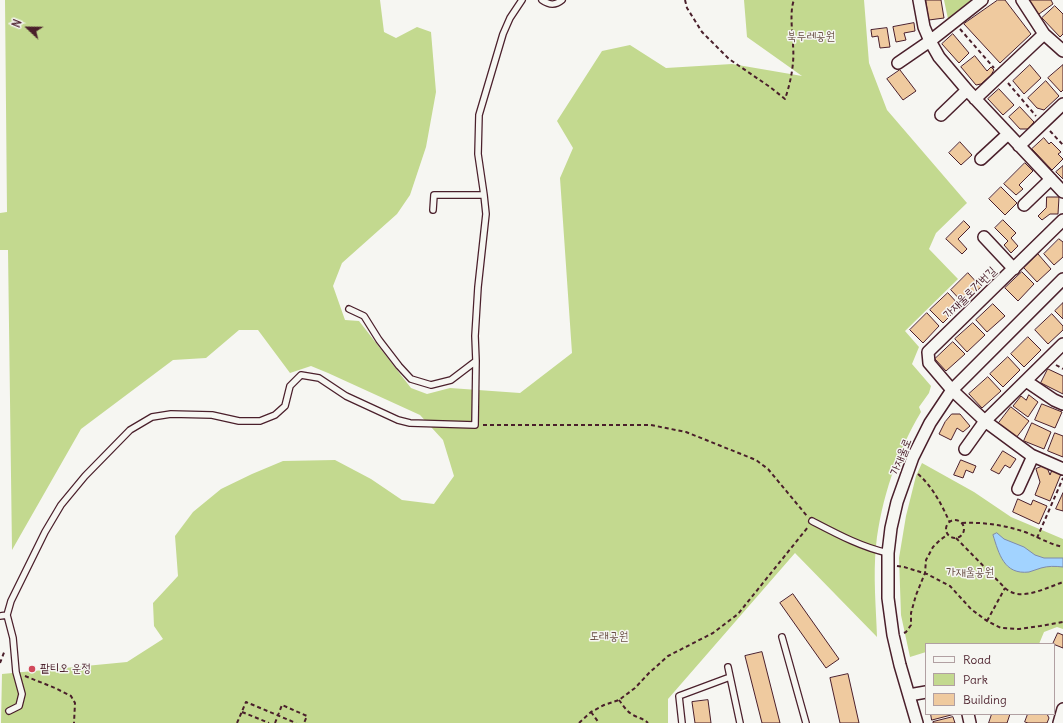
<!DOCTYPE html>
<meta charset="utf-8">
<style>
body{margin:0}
#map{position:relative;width:1063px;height:723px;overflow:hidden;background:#f6f6f2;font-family:Delius,sans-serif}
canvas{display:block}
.legend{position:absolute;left:925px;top:643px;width:130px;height:72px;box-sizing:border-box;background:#f6f6f2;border:1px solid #b1a0a2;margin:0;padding:5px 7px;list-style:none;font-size:12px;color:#4a1f2b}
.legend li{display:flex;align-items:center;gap:8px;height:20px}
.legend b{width:20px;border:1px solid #b1a0a2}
.north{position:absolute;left:8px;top:8px;width:40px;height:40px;-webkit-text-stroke:3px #f6f6f2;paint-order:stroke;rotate:292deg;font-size:11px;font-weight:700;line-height:16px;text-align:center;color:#4a1f2b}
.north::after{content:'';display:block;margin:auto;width:14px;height:18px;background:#4a1f2b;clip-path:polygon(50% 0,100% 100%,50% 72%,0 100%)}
</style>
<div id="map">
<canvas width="1063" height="723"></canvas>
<ul class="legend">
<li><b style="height:5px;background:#f6f6f2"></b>Road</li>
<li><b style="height:11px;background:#c3d98f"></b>Park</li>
<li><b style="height:11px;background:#efca9f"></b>Building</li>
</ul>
<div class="north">N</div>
</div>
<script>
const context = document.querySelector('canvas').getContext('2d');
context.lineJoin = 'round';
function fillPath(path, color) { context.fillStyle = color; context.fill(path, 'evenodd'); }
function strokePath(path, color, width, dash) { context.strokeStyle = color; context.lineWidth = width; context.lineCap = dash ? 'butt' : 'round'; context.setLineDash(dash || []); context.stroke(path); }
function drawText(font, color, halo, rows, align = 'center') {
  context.font = font + ' Delius,"Poor Story",sans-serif'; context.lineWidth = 3; context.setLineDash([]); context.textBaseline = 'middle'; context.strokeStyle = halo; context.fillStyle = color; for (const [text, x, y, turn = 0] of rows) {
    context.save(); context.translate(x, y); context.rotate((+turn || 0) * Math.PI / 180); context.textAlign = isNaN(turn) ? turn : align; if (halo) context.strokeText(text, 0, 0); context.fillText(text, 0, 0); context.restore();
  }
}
fillPath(new Path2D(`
 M5,0H380L384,32L396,38L417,27L431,32L436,92L426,147L410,195L397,214L342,263L333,286L345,320L359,321L411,388L427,394L450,388L520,393L572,353L560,178L573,148L557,121L602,51L630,45L666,68L732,64L802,76L747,37L744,0H864L869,63L887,110L967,203L936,233L929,249L958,279L905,331L919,347L912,364L931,386L929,393L919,407L921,412C897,452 881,500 876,546C873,576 876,608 877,637L795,553L668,699V723H1L2,674L127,662L163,639L154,626L153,603L178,576L175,536L193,512L221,489L252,474L283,461L335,460L371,479L402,500L434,504L454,476L443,440L420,415L328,373L311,366L290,373L258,330H239L206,358L173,360L81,429L12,550L8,250H0V213L7,212Z
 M944,0H975L948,19Z
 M922,463L974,492L1011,517L1063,539V629L1057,627L1044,632L1039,644H983L978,643L965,644H926V652L910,657L901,615L899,558L906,516L916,476Z`), '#c3d98f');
const water = new Path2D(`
 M997,533L1004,539L1024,547L1035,555L1044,558H1063V567C1055,566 1048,566 1041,568C1037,569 1033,571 1029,572C1004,575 999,554 993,535Z`);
fillPath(water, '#a2d3ff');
strokePath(water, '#7f8baa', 1);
const building = new Path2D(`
 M926,0H941L944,18L929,20Z
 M998,0H1005L1031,34L1000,63L964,24Z
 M1028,0H1051L1053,4L1039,14Z
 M1055,6L1063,14V34L1060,37L1042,18Z
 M914,23L915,31L904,33L906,40L896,42L893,27Z
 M887,28L890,47L880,48L878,36L872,37L871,30Z
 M953,34L969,53L959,63L942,44Z
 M975,56L987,71L991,67L994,70L991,75L981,84L976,85L961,67Z
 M1030,65L1041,78L1024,94L1013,81Z
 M1063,65V90L1061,92L1048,78Z
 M900,70L916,91L903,100L887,79Z
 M1046,81L1059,96L1044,110L1037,108L1028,98Z
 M999,89L1014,105L1003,115L988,99Z
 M1020,107L1034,122L1028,129H1020L1009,117Z
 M1044,138L1049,144L1051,142L1061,152L1058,154L1063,159L1052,170L1032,149Z
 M960,142L972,155L961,165L949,153Z
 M1025,163L1033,171L1019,185L1023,189L1016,195L1004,184Z
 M1063,166V179L1056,172Z
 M1001,187L1017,203L1005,215L989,199Z
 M1047,197H1059L1058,214H1050L1042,220L1038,216L1046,208Z
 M1003,220L1016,233L1011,238L1018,246L1011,253L1004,245L1008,241L995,228Z
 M964,221L970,227L958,239L967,249L962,254L946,239Z
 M1059,239L1063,242V257L1054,265L1044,254Z
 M1038,254L1051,269L1037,282L1024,268Z
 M1022,272L1034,284L1018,301L1005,288Z
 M968,273L981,287L963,303L951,290Z
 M948,293L960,306L943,323L930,310Z
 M1063,303V319L1055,311Z
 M993,304L1005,316L987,332L976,320Z
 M927,313L939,326L923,343L910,330Z
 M1052,314L1063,326V330L1048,344L1035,330Z
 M973,323L985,335L967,352L955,339Z
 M1028,337L1041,350L1024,367L1011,354Z
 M953,342L965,354L946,371L935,359Z
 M1008,357L1020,370L1003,387L990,374Z
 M1048,369L1063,376V394L1041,383Z
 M988,377L1001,391L982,408L969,394Z
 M1029,395L1038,402L1028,417L1013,406L1021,396L1026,400Z
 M1042,404L1062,412L1055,428L1035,420Z
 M1011,407L1029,421L1016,438L998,424Z
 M952,414H960L970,426L963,432L957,428L951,440L939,434L945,422Z
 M1032,423L1051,432L1044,449L1024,441Z
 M1055,433L1063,436V457L1048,451Z
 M1003,451L1016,459L1010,468L1005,465L999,474L991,470Z
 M961,460L976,466L973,473L966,470L963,478L954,475Z
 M1046,465L1050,475L1052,470L1061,474L1050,501L1035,495L1040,482L1036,469Z
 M1063,493V511L1056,509Z
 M1018,499L1031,505L1033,500L1047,506L1039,524L1013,512Z
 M793,594L839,659L826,668L780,603Z
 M1058,633L1063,635V648L1053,644Z
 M762,652L780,723H762L745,656Z
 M848,674L859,723H840L830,678Z
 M708,700L711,723H695L692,702Z
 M931,714H955L932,720Z
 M992,714H1010L1007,723H989Z
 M1028,714H1047L1049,718L1047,723H1028L1025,722Z
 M953,717L955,723H933V722Z`);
fillPath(building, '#efca9f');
strokePath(building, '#4a1f2b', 1);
const service = new Path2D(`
 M542,0C549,5 555,6 562,0
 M433,210L434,195H484
 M349,309L364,316L379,340L399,366L411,379L431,385L451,380L476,361L475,336L478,287L486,214L484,195L478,154L479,115L503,34L510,18L522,0
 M812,521C837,534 861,547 888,553
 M0,616L7,615
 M782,637L806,723
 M728,667L740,723
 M9,711L19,706L22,694L16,672L13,638L7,615L11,601L45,532L61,505L85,476L130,430L152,417L171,414L212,415L239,421H260L275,415L285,406L290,386L301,375L319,378L346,396L398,420L410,423L475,425L476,361
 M682,723L679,696L730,677`);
const minor = new Path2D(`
 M919,0L924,27L930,41L939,57L967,90L1063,192
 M1022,0L1044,34L1063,51
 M898,63L930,41L982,0
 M975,99L1044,34
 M941,115L967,90
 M1019,146L1063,104
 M981,159L1008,134
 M1024,205L1051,179
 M1063,220L928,352L929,363L952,390L985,421L1031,455L1063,469
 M984,237L1014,269
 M1026,381L1054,400L1063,404
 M965,449L985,421L1063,344
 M1018,489L1033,456
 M909,695L926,692
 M968,714L970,723
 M917,723L900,665L893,635L888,598V553L891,528L897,502L913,457L930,423L952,390L1063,279
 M1059,723L1063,709`);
strokePath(service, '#4a1f2b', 8);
strokePath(minor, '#4a1f2b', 14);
strokePath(new Path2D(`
 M685,0L687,8L702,32L729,59L770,87L785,99C789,87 792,75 793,62C795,45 788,15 794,0
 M960,29L994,68
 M1008,83L1036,116
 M1050,131L1063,145
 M1056,365L1063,369
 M483,425H651L686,432L756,460L768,469L807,516
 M918,474C932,486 942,505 949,521
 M946 529a9 9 0 1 1 18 0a9 9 0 1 1-18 0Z
 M962,523C984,522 1004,525 1025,532C1038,537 1049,544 1063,547
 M956,538L1003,586C1005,588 1008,591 1011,592C1025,599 1049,587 1063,582
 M1037,538L1063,478
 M897,566L904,567L927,574L950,586L971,609L987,621L1001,628L1019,629L1040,626L1063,622
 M987,621L1005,588
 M904,633L906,632L911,625V613L916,595L925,573L926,560L933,547L940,540L947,535
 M0,663L5,650
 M25,676L55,688L71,696L75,703L74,723
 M619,700C623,705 626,711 633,715C638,718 643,718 648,723
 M242,712L269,723
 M591,712L599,723
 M237,723L246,702L296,723
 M275,723L282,705L307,716L304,723
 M579,723L591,712L604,705L619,700L635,688L649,673L668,656L713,633L738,614L808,527`), '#4a1f2b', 2, [4, 3]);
strokePath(service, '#f6f6f2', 5.5);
strokePath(minor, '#f6f6f2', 11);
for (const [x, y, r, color] of [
 [32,669,4,"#d1495b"]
]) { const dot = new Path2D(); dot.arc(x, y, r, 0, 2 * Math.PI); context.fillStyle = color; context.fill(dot); strokePath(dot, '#f6f6f2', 1.5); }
drawText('12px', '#684e44', '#f6f6f2', [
 ["북두레공원",811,37],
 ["가재울공원",970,573],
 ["도래공원",609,637]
]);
drawText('12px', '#4a1f2b', '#f6f6f2', [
 ["가재울로71번길",970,293,-44],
 ["가재울로",901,457,-68]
]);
drawText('12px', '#4a1f2b', '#f6f6f2', [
 ["팥티오 운정",40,669]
], 'left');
</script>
